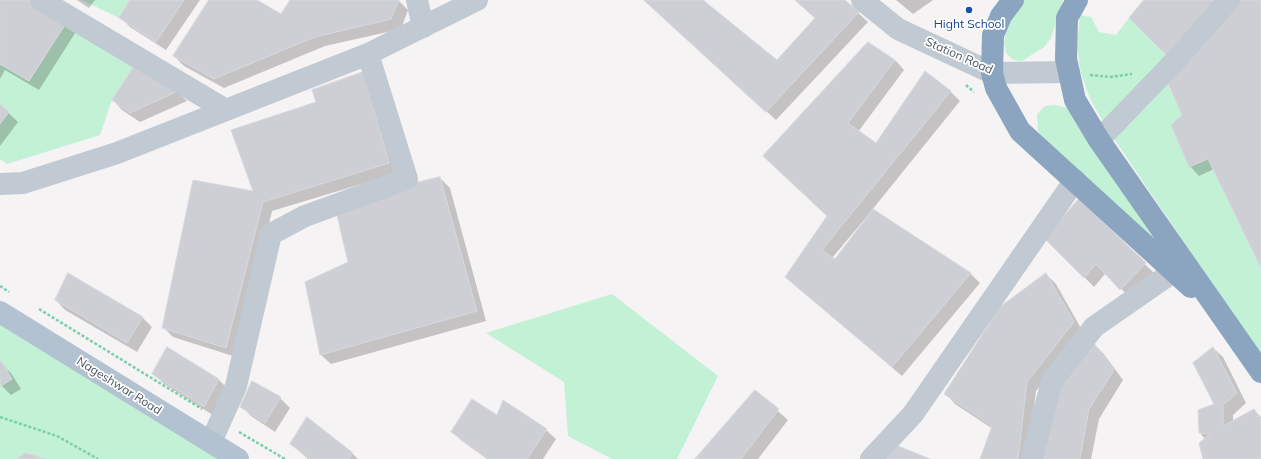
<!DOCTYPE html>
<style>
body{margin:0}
canvas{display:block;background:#f5f3f3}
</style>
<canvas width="1261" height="459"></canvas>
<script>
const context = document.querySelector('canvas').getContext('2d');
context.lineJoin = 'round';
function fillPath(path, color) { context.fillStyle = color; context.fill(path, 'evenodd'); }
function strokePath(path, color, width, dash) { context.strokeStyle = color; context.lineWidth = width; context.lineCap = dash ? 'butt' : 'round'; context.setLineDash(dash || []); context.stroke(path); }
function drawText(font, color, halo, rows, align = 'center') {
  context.font = font + ' Mulish,sans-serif'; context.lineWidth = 3.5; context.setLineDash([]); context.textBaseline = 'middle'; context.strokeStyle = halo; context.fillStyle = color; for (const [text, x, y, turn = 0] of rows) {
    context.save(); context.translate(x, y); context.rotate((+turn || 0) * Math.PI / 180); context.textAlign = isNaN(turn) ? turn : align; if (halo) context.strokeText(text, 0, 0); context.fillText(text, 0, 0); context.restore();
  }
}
fillPath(new Path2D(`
 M82,0H130L119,18Z
 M1024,0H1063L1051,38L1044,47L1022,61L1015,60L1011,58L1006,53L1004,44L1008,20Z
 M1080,15L1091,17L1099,32L1116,35L1129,18L1173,63L1163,74L1182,115L1171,125L1189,166L1208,159L1261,268V356L1108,130L1091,101L1081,74L1077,48Z
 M68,20L137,62L112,100L100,135L7,164L0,159V124L9,112L0,104V64L29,81Z
 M1054,105L1065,107L1073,114L1182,270L1043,138L1038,131L1037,114L1045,106Z
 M612,294L718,376L677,459H612L568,436L564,382L486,333Z
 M0,312L238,459H0Z`), '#c3f1d5');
fillPath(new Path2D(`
 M0,0L77,30L39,90L5,70L0,79Z
 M77,0H95L89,8Z
 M131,0H200L166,50L130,27L120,17Z
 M210,0H255L282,15L292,0H398L408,10L401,29L325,46L224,88L184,66L174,56Z
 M644,0H702L777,62L816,19L795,0H844L868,22L776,120Z
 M896,0H933L913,14Z
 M1145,0H1261V265L1214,169L1199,176L1190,166L1178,66Z
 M895,60L904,70L858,132L876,144L925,73L951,92L960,101L872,210L971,274L980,283L902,376L796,286L828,216L774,166ZM869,214L870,215L835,260L832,258Z
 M363,73L398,173L272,211L236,357L173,337L163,327L317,102Z
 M177,92L187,101L140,122L122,110L113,100Z
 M0,105L18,122L0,146Z
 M440,178L450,188L486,321L331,364L321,355L349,262Z
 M1079,200L1155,274L1130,298L1106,273L1094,287L1046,238Z
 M1046,274L1056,284L1083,332L1036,391L1028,459H981L993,429L955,404L946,394Z
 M56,300L143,318L152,327L137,352L65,310Z
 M1094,344L1103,353L1123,380L1099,419L1091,459H1044Z
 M1213,348L1223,357L1246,403L1233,415V422L1254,410L1261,417V459H1205V439L1200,433L1215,405Z
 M0,363L11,373L21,389L11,395L0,384Z
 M153,373L218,379L228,389L214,416L163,383Z
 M252,382L280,398L290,408L275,432L251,416L242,407Z
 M755,391L788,420L758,459H696Z
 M497,416L546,430L556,439L543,459H487L462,441L452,432Z
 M291,444L352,453L358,459H308Z`), '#0003');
const building = new Path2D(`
 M0,0H33L68,20L29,81L0,64Z
 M130,0H184L156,42L119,18Z
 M209,0H257L281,14L290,0H399L391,19L315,37L214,79L173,56Z
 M644,0H703L777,60L815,18L795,0H845L859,12L766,112Z
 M1144,0H1217L1168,57L1129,18Z
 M1237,0H1261V268L1208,159L1189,167L1171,125L1182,115L1166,79Z
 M868,42L895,60L848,123L876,143L925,71L951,91L822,250L835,259L873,209L971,273L892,367L785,277L827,216L763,156Z
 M137,62L178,91L130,113L112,100Z
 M363,72L389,163L263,202L226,348L162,328L193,180L253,191L231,130L316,102L312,90Z
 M0,104L9,112L0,124Z
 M440,177L477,311L320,355L305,282L348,262L336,211L402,186Z
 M1079,199L1146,263L1120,290L1096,264L1084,278L1044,238Z
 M68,273L143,317L127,343L55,300Z
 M1046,273L1074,322L1027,382L1018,459H980L992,426L944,394L1000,307Z
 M1093,342L1114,370L1089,409L1080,459H1043L1044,443L1060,384Z
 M167,347L219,379L204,407L152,374Z
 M1213,347L1237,393L1223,405V426L1254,409L1261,419V459H1203L1199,443L1210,434L1199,433L1198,410L1214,404L1193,363Z
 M0,361L2,362L12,379L1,386Z
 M252,381L281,397L265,423L240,407Z
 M755,390L779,409L741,459H695Z
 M472,399L497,415L503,400L547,429L527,459H489L451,432Z
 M307,417L353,453L349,459H310L290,444Z
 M898,446L930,459H886Z
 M26,453L46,459H17Z`);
fillPath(building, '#cdcfd5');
strokePath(building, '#d7d9de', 1);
strokePath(new Path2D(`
 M1090,75L1110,77L1132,74
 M966,85L974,92
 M0,286L9,292
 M39,309L202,409
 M0,417L57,436L98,459
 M239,432L285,459`), '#7ad0a6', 2.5, [3, 2]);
strokePath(new Path2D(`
 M41,0L226,110
 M417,0L423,27
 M862,0L898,29L992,73L1069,72
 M1099,140L1173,63L1229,0
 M0,184L23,183L117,153L368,54L477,0
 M211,442L236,386L271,234L305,216L407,179L368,54
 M871,459L913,414L1075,180
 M1032,459L1052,381L1094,327L1173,272`), '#c1cad2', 22);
strokePath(new Path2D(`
 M0,312L238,459`), '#b3c2d1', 22);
strokePath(new Path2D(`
 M1013,0L1001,16L993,35L992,73L996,88L1020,131L1191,287
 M1077,0L1067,18L1066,59L1075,100L1099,140L1261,372`), '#8ba5c1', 22);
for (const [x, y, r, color] of [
 [969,10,4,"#1a4fb4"]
]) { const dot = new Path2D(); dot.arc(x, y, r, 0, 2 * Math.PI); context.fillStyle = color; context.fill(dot); strokePath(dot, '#fff', 1.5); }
drawText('12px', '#164399', '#fff', [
 ["Hight School",969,24]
]);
drawText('12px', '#4a5661', '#fff', [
 ["Station Road",959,56,24],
 ["Nageshwar Road",119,386,32]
]);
</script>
